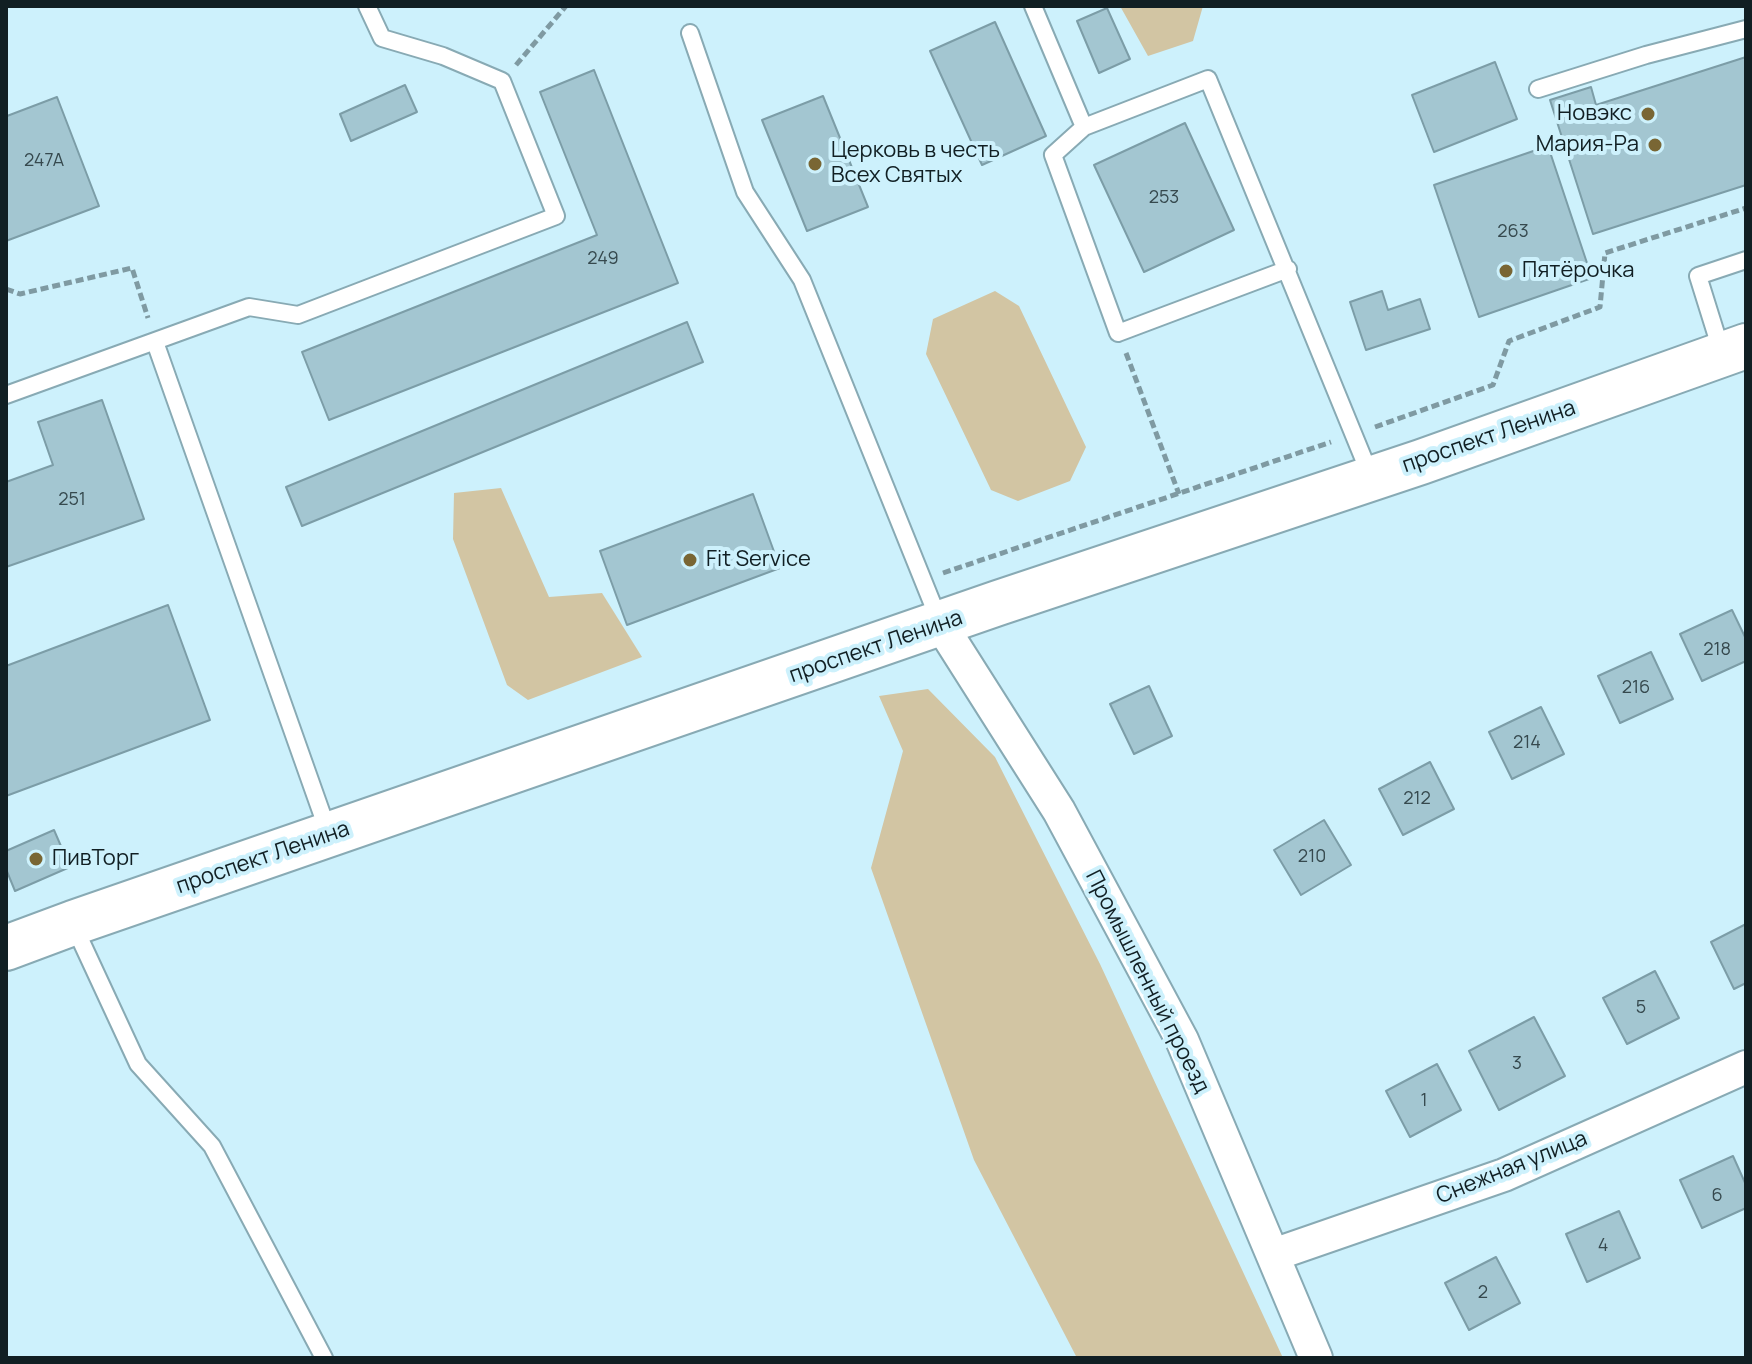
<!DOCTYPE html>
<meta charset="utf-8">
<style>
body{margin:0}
#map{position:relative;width:1752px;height:1364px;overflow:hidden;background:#cdf1fc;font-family:Manrope,sans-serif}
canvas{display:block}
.frame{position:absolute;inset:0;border:8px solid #111f23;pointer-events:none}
</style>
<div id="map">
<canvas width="1752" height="1364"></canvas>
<div class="frame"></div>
</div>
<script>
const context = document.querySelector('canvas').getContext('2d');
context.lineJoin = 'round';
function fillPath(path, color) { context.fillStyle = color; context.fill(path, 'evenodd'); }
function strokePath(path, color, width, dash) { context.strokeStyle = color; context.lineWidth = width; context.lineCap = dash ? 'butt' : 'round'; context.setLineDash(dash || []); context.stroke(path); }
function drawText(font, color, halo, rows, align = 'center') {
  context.font = font + ' Manrope,sans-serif'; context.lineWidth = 8; context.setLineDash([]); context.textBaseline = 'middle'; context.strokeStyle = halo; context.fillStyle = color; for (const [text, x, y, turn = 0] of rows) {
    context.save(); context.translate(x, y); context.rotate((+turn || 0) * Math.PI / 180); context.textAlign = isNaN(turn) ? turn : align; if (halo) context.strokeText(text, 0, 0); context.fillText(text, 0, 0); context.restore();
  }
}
fillPath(new Path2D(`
 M1120,6H1203L1193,41L1148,56Z
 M995,291L1019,306L1086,447L1070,481L1018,501L991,490L926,354L933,319Z
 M501,488L549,597L602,593L642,657L528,700L507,685L453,539L454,493Z
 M928,689L995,757L1100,964L1283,1358H1077L974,1160L871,868L903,751L879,696Z`), '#d2c5a3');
const building = new Path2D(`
 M1107,8L1130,59L1099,73L1077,21Z
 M995,22L1046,136L982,165L930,51Z
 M1746,57V185L1593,234L1550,100L1591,87L1596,105Z
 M1495,62L1517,119L1434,152L1412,95Z
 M594,70L678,283L329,420L302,352L597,235L540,92Z
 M405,85L417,112L351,141L340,114Z
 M823,96L868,207L807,231L762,120Z
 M57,97L99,206L6,241V113L7,116Z
 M1185,123L1234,230L1144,272L1094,165Z
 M1548,146L1592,278L1479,317L1434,185Z
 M1382,291L1388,310L1420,299L1430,329L1366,350L1350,302Z
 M687,322L703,362L302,526L286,487Z
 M102,400L144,519L6,567V482L53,465L38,422Z
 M753,494L780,568L627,625L600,551Z
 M168,605L210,720L6,796V666Z
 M1732,610L1746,639V661L1702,681L1680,634Z
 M1651,652L1673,699L1620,723L1598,676Z
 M1149,686L1172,736L1134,754L1110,704Z
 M1541,707L1564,754L1512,779L1489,732Z
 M1430,762L1454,809L1403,835L1379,789Z
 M1324,820L1351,865L1301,895L1274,850Z
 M54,830L70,867L15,891L6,869V851Z
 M1746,924V983L1734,989L1711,942Z
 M1655,971L1679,1018L1627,1044L1603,998Z
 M1534,1017L1565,1076L1499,1110L1469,1051Z
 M1437,1064L1461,1110L1410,1137L1386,1091Z
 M1733,1156L1746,1185V1208L1702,1228L1680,1180Z
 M1619,1211L1640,1258L1587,1282L1566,1234Z
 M1496,1257L1520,1303L1469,1330L1445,1283Z`);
fillPath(building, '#a3c6d1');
strokePath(building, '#7c9da7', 2);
const lane = new Path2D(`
 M1033,6L1084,127L1208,79L1371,477
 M690,33L745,192L802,280L939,620
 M1538,89L1646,55L1746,29
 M1084,127L1053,155L1118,333L1288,269
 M155,342L329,834
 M1722,353L1698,276L1746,260
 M6,395L249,307L298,315L556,216L502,81L443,56L382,38L367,6
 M74,926L138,1064L212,1146L324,1358`);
const street = new Path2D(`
 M941,625L1059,811L1182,1040L1316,1358
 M1273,1255L1504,1175L1746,1067`);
const secondary = new Path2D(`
 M6,948L73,923L998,603L1421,462L1746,346`);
strokePath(lane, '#88aab4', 20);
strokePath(street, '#88aab4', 36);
strokePath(secondary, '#88aab4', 48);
strokePath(new Path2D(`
 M516,65L566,6
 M6,289L20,294L132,268L148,318
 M1126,353L1179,494
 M1375,427L1493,385L1509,341L1600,307L1605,253L1746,208
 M943,573L1331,442`), '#7f9aa2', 5, [8, 4]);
strokePath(lane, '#fff', 16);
strokePath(street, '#fff', 32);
strokePath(secondary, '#fff', 44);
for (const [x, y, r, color] of [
 [1648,114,8,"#796634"],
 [1655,145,8,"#796634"],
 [815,164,8,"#796634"],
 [1506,271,8,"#796634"],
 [690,560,8,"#796634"],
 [36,859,8,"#796634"]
]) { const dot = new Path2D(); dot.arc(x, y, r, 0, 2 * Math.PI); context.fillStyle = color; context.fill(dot); strokePath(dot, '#cdf1fc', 3); }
drawText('18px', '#36494e', null, [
 ["247А",44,161],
 ["253",1164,198],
 ["263",1513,232],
 ["249",603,259],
 ["251",72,500],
 ["218",1717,650],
 ["216",1636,688],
 ["214",1527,743],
 ["212",1417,799],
 ["210",1312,857],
 ["5",1641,1008],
 ["3",1517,1064],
 ["1",1424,1101],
 ["6",1717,1196],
 ["4",1603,1246],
 ["2",1483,1293]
]);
drawText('22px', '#111f23', '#cdf1fc', [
 ["Новэкс",1632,114,"right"],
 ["Мария-Ра",1639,145,"right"],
 ["Церковь в честь",831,151],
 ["Всех Святых",831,176],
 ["Пятёрочка",1522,271],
 ["Fit Service",706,560],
 ["ПивТорг",52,859]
], 'left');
drawText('22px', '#111f23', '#cdf1fc', [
 ["проспект Ленина",1489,437,-19],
 ["проспект Ленина",876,647,-19],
 ["проспект Ленина",263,858,-19],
 ["Промышленный проезд",1147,982,63],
 ["Снежная улица",1512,1168,-22]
]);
</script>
